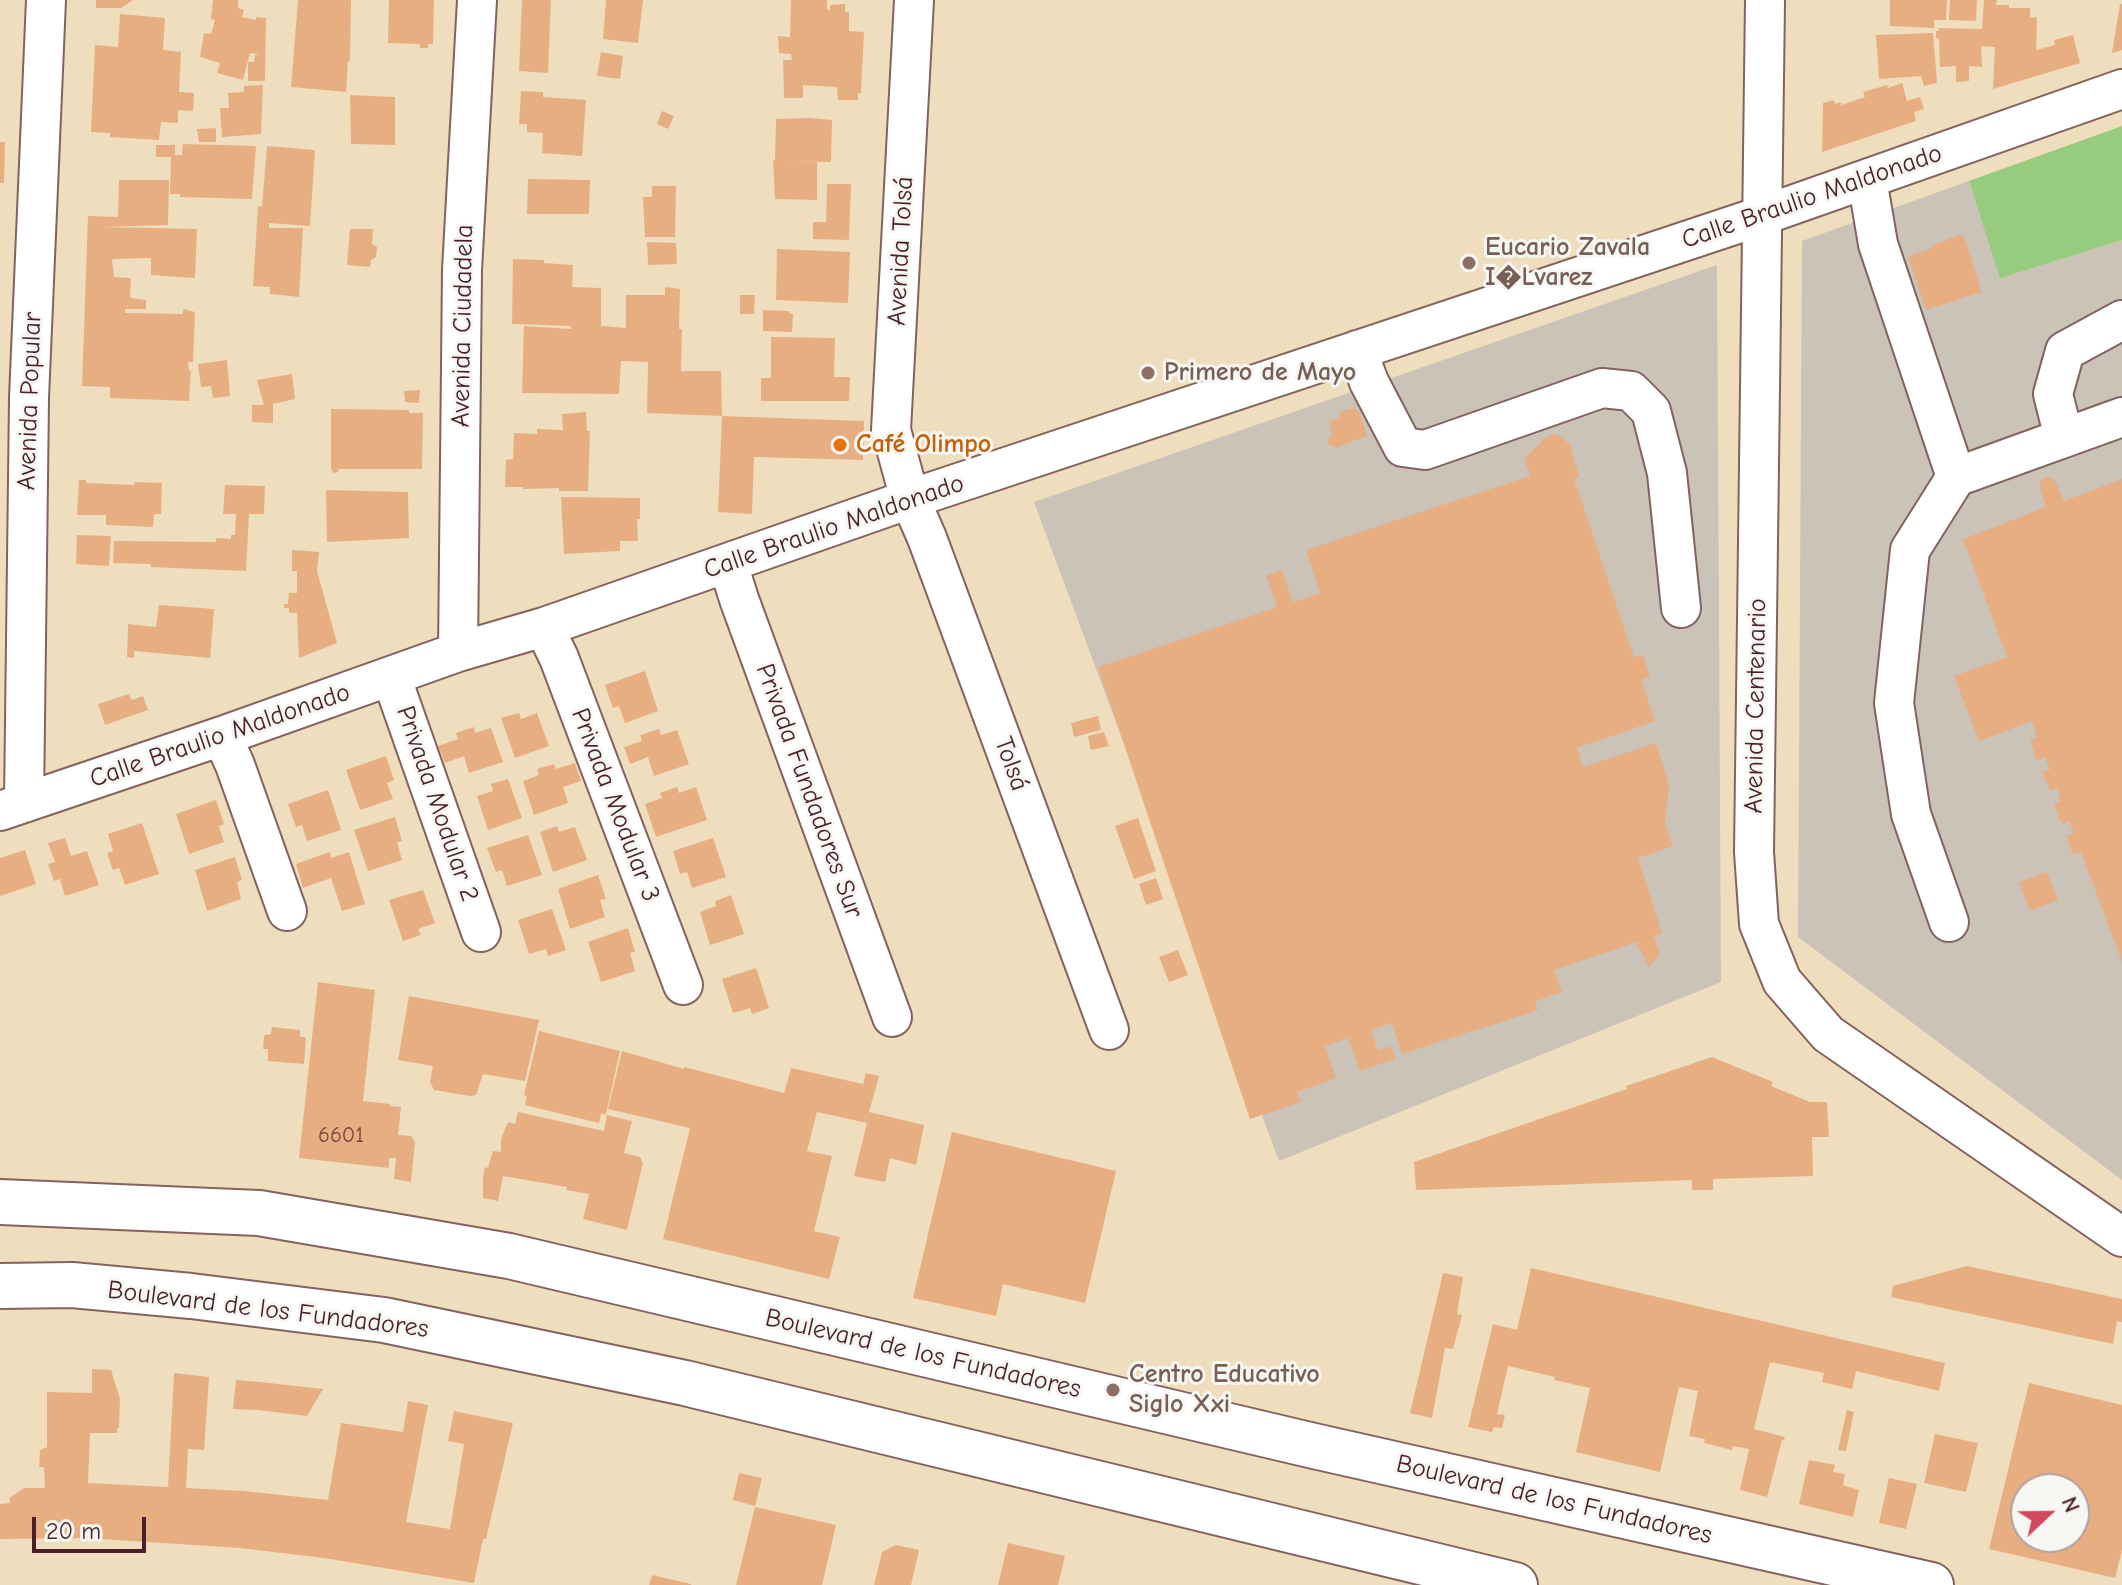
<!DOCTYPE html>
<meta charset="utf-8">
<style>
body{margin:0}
#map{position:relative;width:2122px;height:1585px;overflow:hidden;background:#efdebe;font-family:"Comic Neue",sans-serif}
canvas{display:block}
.north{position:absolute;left:2010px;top:1473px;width:80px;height:80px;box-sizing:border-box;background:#f6f6f2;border:2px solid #b1a0a2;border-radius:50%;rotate:68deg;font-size:22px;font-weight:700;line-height:32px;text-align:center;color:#4a1f2b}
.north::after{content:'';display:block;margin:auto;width:28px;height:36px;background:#d1495b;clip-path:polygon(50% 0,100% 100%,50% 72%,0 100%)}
.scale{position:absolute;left:32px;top:1517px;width:114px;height:36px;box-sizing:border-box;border:4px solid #4a1f2b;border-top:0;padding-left:10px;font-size:24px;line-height:28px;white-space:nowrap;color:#4a1f2b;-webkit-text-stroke:6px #f6f6f2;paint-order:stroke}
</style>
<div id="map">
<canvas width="2122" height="1585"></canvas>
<div class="north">N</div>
<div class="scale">20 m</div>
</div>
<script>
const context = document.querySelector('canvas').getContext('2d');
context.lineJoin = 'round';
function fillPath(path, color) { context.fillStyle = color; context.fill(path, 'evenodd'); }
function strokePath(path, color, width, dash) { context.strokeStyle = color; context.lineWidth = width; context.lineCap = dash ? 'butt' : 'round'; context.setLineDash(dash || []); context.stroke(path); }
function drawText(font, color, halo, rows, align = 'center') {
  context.font = font + ' "Comic Neue",sans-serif'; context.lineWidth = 6; context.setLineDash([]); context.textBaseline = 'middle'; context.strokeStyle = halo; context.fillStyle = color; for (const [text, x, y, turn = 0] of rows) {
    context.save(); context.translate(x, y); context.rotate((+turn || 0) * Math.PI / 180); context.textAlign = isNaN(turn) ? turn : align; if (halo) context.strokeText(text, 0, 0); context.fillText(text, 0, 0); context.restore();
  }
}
fillPath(new Path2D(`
 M1969,181L2001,277L2122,240V1180L1798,937L1802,241Z
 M1717,265L1721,982L1279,1161L1034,502Z`), '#cbc3b8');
fillPath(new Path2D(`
 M2122,126V240L2000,278L1969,181Z`), '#97cc7e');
fillPath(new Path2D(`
 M96,0H133L121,8H96Z
 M213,0H238V8L244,10L242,17L256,20V17L266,18L265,81H248V62H254L255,55L259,54L250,53L243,80L217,73L220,63L200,57L204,33L211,34L215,20L211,19Z
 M298,0H351L350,61H348L346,92L291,87Z
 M389,0H434L433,44H428V48H420V44L388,43Z
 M522,0H551L548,73L519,71Z
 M606,0H643L638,43L603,39Z
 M791,0H827V10H830V5L845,4V12H849V31L864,32L861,93H858V100H838L837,87L803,85V98H784L783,60H792L791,54L779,53L778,36L790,37Z
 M1890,0H1947L1946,20H1934V28L1890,26Z
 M1950,0H1977L1976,21L1949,20Z
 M1984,0H1997L1996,5H2009V8H2030V18L2037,17L2036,50L2055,45L2054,40L2073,35L2080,63L1993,89L1995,47L1981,46L1982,67L1969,66V81L1956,82V66L1940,67L1939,39L1936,38V31H1939V28L1982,29Z
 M2120,4H2122V50L2112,53Z
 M120,14L165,18L163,50L181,52L179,92L194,93L193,111L178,110V123L161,122L159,140L110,137V133L91,132L95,45L118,47Z
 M1933,33L1937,83L1924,86L1921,76L1879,79L1876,35Z
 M601,52L623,56L620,79L597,76Z
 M1902,83L1907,101L1920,97L1924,109L1914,112L1916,121L1822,152L1823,103L1834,100L1835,104L1841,102V105L1865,97L1863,92L1887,85L1888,88Z
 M263,85L261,134L222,137L220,108H229L228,93L244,92V86Z
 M521,91L543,92V97L586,100L582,156L542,153L543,133L527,132V124H519Z
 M350,95L395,97V145L351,144Z
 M662,111L674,116L668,129L657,124Z
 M809,118L832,120L831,162L786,161L817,162V200L775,199L773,160L775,161L776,119Z
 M216,128V142H199L197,129Z
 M0,142H5L4,183H0Z
 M183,144L256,146L252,199L180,197V194H170L171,157H156V145H175V155H182Z
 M267,146L315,150L310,226L269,223V228H303L299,297L270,294V287L253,286L258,206L262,207Z
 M528,179L590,180L589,214H527Z
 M119,180H169L168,225L103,227L197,229L195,278L151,275V258L112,259L114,277L131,278L130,298L146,300V309H125V313L183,314V309L195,312L193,362H188L189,371L191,370L189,401L110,398V387L82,386L88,216L118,217Z
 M827,184H851L849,240L813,239V222H826Z
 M652,186H676L675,237H645L643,197H652Z
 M350,229H373L372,244L377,247L376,257L371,260L370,267L347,265Z
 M1963,234L1982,292L1926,310L1908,256L1933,248L1932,245Z
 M647,242L676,243L677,264L648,265Z
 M777,249L850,252L848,303L776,300Z
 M513,259L544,260V263L573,265L572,287L601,288V326L626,328V295H665V287L680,289L679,329H682L681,371H721L722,416L647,413L648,362L621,361L619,394L522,393L524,326L571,329V326L512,324Z
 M740,295H755L754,314H740Z
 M763,310L789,311V313L793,314L792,332L763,331Z
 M771,337L835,338L834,377H850L849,401H761V378H771Z
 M227,360L230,396L213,398L211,386L201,387L198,364Z
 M292,374L295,399L273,404V423L252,422V405H264L257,380Z
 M420,390L419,403L405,402L404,391Z
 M1354,408L1359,411L1367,436L1339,446L1338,449L1327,443L1332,432L1329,421L1339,418L1341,411Z
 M331,409L409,410V413H423L422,469H339L338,472L333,473L331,468Z
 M586,412L587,431H590L588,491H559V488L523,489V487H505L506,460L513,459L514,433L537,434V429L563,430L562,414Z
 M722,416L864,421L863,460L754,457L752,514L718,512Z
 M1553,434L1561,436L1570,445L1579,477L1574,479L1634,657L1643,655L1650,677L1641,680L1655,721L1577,748L1583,767L1656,743L1669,785L1665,824L1673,846L1638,858L1662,933L1654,936L1660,954L1649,967L1636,942L1554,970L1562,992L1535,1001L1538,1010L1402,1054L1392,1023L1371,1030L1378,1051L1391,1046L1395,1059L1360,1071L1348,1038L1325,1046L1336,1078L1297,1092L1301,1102L1250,1119L1098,667L1277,607L1266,576L1282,570L1293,602L1320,593L1306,550L1530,476L1524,459L1546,437Z
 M2044,477L2054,478L2064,501L2122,479V962L2081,852L2073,855L2066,836L2074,833L2069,821L2062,824L2054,804L2061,801L2057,788L2050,791L2042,772L2050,770L2045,757L2037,760L2030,740L2037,737L2032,721L1979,741L1954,676L2007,657L1963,539L2046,507L2039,485Z
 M79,480H86V483L134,485V482L162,483L161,514H154L153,527L106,525V515H77Z
 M225,485L265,486L264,514H249L246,571L151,567V564L113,563L114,541L216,542V538L231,539V535H235L236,514H223Z
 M326,490L408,492L409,538L327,542Z
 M561,497L640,498V519H637L638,541H620V551L564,554Z
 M77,535L111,536L109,566L76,564Z
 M292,550L319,552L317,571L337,643L299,658L297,613H289V608H284V604H288L289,593H297V571H292Z
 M159,605L214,609L210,658L134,651V658L127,657L128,624L156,627Z
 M645,671L658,711L625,723L619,706L613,708L605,685Z
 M129,694L132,700L143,696L148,710L105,725L98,704Z
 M519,713L521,719L537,713L549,746L515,758L501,718Z
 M1098,716L1101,730L1074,737L1071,723Z
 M474,727L475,733L491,728L503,762L469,773L464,756L445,763L438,746L458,739L456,733Z
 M659,729L661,735L677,730L689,764L654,776L648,757L630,764L624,747L642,741L640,735Z
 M1104,732L1109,746L1091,750L1088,736Z
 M386,756L394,780L387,783L393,799L360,810L346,770Z
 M575,763L581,781L563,787L568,803L534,815L523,781L539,775L537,769L554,764L556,769Z
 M508,779L522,818L488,830L477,796L493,791L491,784Z
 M677,787L679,793L696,787L707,820L656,837L645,804L662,798L660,793Z
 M328,790L341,830L307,841L302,825L296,827L288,804Z
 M216,800L224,824L219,826L224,842L189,854L176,814Z
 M395,817L402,841L397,842L402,860L368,871L354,830Z
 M1138,818L1156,871L1134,879L1115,826Z
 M142,823L159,874L125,885L119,868L113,870L107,853L113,851L108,834Z
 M557,826L559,832L575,827L587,860L553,872L540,832Z
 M528,835L542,875L507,886L502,870L496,872L487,848Z
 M65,838L71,856L87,851L99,885L65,896L60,879L54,881L48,864L55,862L48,843Z
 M713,838L726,877L692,888L687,872L680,874L673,851Z
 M25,850L36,884L0,896V858Z
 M330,852L331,858L349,852L365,904L342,911L331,878L303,888L296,864Z
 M235,857L242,880L237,882L241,899L207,911L195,870Z
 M2047,872L2058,900L2030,911L2019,882Z
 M598,875L606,899L600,900L605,917L570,929L558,889Z
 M1156,878L1163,899L1146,905L1139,884Z
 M423,890L435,923L418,929L421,935L403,941L389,900Z
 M731,895L744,934L710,945L700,912L716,906L715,901Z
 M552,909L566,950L548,956L546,949L529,954L518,920Z
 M628,928L635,952L630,953L635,971L601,982L588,942Z
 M1178,950L1188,975L1169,982L1159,957Z
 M756,968L769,1008L752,1014L750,1008L733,1013L722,979Z
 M318,982L375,990L363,1101L390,1104V1106L401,1107L398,1135L411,1136L415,1142L411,1182L394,1179L396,1158H389V1168L299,1158Z
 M409,996L539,1020L525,1081L483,1074L476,1095L470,1096L434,1090L430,1082L433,1066L398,1060Z
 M272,1027L300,1030V1037H306L304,1064L268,1061V1049H263L264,1035L271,1034Z
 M539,1031L620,1051L606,1114H601L599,1123L525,1105L527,1096L524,1095Z
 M622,1051L684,1069V1067L784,1093L791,1068L863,1084L866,1073L879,1076L869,1112L924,1125L916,1165L890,1158L885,1182L854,1176L867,1123L817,1112L807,1151L832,1156L814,1231L840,1237L829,1279L663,1239L690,1128L608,1109Z
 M1712,1057L1773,1082L1771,1086L1810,1102H1827L1829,1137H1812L1813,1176L1713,1179V1190H1692V1180L1416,1190L1414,1162L1627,1089L1626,1086Z
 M518,1112L604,1131L607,1115L632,1121L624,1153L640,1157L643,1163L627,1230L583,1219L589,1194L566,1190L567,1187L503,1176L498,1201L483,1198V1178L485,1167L488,1168L493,1151L501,1152V1139L508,1122L515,1124Z
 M952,1132L1116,1171L1085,1303L1003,1284L996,1316L913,1298Z
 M1967,1266L2122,1299V1322L2117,1321L2113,1344L1891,1297L1893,1286Z
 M1531,1268L1945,1363L1939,1391L1856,1371L1852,1389L1822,1382L1824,1373L1770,1362L1754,1429L1785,1437L1784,1440H1782L1767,1497L1740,1490L1749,1449L1733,1446L1732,1450L1704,1443L1705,1439L1689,1436L1698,1391L1679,1387L1660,1472L1576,1452L1590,1388L1554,1380L1555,1377L1508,1366L1497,1414L1505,1415L1502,1428L1494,1427L1492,1432L1468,1427L1493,1324L1517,1330Z
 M1443,1273L1463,1277L1457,1314L1462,1315L1453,1349L1445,1348L1432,1418L1410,1413Z
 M92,1369L111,1370L120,1399L119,1428H117V1433H90L88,1483L168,1487L174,1373L209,1377L204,1450L188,1449L186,1488L244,1491L328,1500L341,1423L403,1432L408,1401L428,1405L406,1522L450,1529L464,1444L448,1441L454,1411L513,1423L486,1539H483L474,1583L324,1558L240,1548L86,1538L0,1539V1504L10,1503L9,1498L24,1488H45L44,1467H39L40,1450L47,1447V1392L92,1393Z
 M236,1380L260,1382L323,1389L307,1416L258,1410L233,1409Z
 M2029,1383L2122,1405V1550L2115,1578L1989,1549ZM2026,1489H2074V1537H2026Z
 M1847,1410L1854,1412L1846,1451L1838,1450Z
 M1935,1434L1978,1443L1966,1492L1924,1483Z
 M1809,1460L1835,1465L1833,1472L1845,1474L1843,1485L1859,1490L1853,1517L1799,1504Z
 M739,1473L762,1478L755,1506L733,1500Z
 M1889,1478L1917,1484L1906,1529L1879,1523Z
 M755,1507L836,1525L822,1585H736Z
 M1008,1543L1065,1556L1058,1585H998Z
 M896,1545L919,1550L911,1585H874L882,1552Z
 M652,1575L691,1584V1585H649Z`), '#e7af81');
const minor = new Path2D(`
 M914,0L891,430L910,499L927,538L1109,1030
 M1765,0L1754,852L1759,924L1782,981L1828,1034L2122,1237
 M1867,179L1878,244L1956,477L1910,550L1894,703L1911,814L1949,922
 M1357,350L1369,382L1403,447L1425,450L1602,388L1631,391L1651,411L1667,473L1681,608
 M2064,438L2053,394L2065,351L2122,320
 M1956,477L2122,417
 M728,564L739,599L892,1017
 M544,627L559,658L683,985
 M458,652L462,270L477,0
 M391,676L481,932
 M222,736L235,765L287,911
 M24,803L29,398L46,0
 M0,811L222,736L458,652L544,627L910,499L1761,216L2122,89`);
const major = new Path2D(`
 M0,1202L259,1213L509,1256L1314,1446L1931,1585
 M0,1286L72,1285L191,1296L384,1320L685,1383L1515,1585`);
strokePath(minor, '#84625e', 42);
strokePath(major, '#84625e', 48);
strokePath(minor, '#fff', 38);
strokePath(major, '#fff', 44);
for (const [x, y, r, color] of [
 [1469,263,8,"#8d6e63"],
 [1148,373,8,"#8d6e63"],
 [840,445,8,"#e8710a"],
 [1113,1390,8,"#8d6e63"]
]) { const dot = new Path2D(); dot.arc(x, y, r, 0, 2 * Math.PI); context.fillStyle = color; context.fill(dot); strokePath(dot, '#f6f6f2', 3); }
drawText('22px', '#714340', null, [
 ["6601",341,1136]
]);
drawText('26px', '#4a1f2b', '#f6f6f2', [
 ["Calle Braulio Maldonado",1812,197,-19],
 ["Avenida Tolsá",901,251,-87],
 ["Avenida Ciudadela",463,326,-89],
 ["Avenida Popular",30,401,-88],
 ["Calle Braulio Maldonado",834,527,-19],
 ["Avenida Centenario",1756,706,-89],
 ["Calle Braulio Maldonado",220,736,-19],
 ["Tolsá",1011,764,70],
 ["Privada Fundadores Sur",809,791,70],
 ["Privada Modular 2",437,804,71],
 ["Privada Modular 3",615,805,69],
 ["Boulevard de los Fundadores",268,1310,7],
 ["Boulevard de los Fundadores",923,1354,13],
 ["Boulevard de los Fundadores",1554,1500,13]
]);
drawText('bold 26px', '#785e54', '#f6f6f2', [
 ["Eucario Zavala",1485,248],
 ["I�Lvarez",1485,278],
 ["Primero de Mayo",1164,373],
 ["Centro Educativo",1129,1375],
 ["Siglo Xxi",1129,1405]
], 'left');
drawText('bold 26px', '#c56008', '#f6f6f2', [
 ["Café Olimpo",856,445]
], 'left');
</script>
